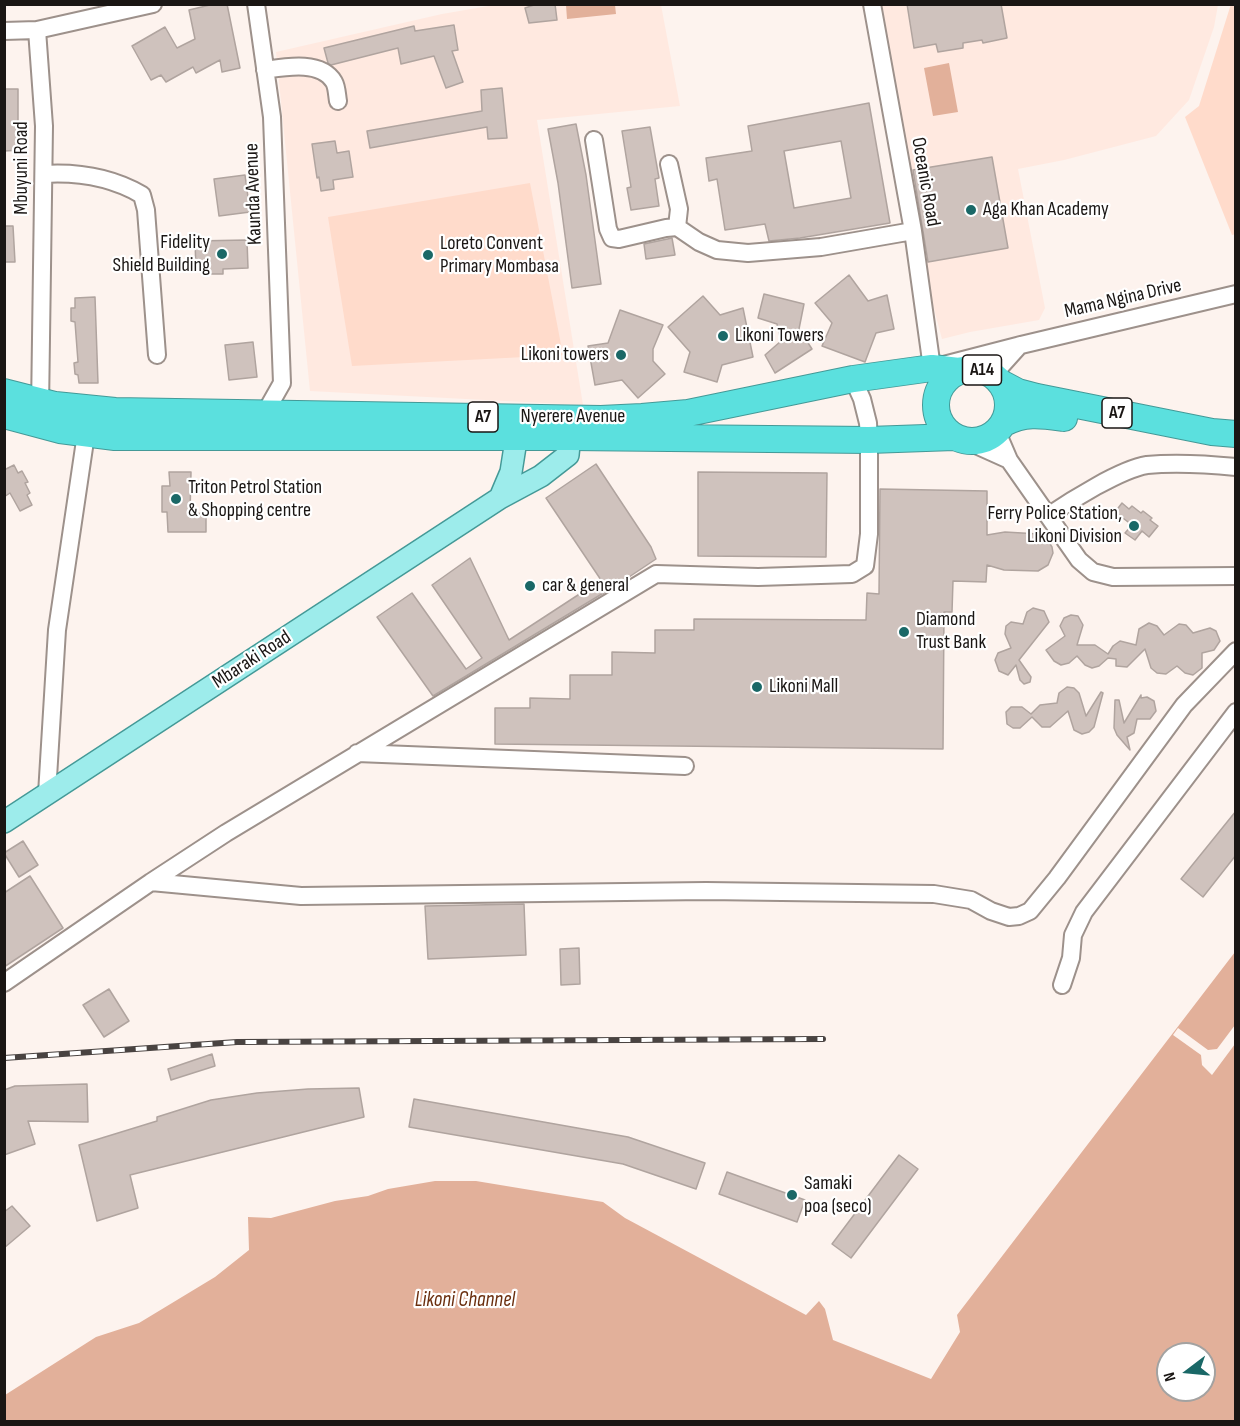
<!DOCTYPE html>
<style>
body{margin:0}
#map{position:relative;width:1240px;height:1426px;overflow:hidden;background:#fdf3ee;font-family:"Sofia Sans Condensed",sans-serif}
canvas{display:block}
.frame{position:absolute;inset:0;border:6px solid #1a1614;pointer-events:none}
.north{position:absolute;left:1156px;top:1342px;width:60px;height:60px;box-sizing:border-box;background:#fff;border:2px solid #a3a2a1;border-radius:50%;rotate:254deg;font-size:16px;font-weight:700;line-height:24px;text-align:center;color:#1a1614}
.north::after{content:'';display:block;margin:auto;width:21px;height:27px;background:#1a6867;clip-path:polygon(50% 0,100% 100%,50% 72%,0 100%)}
</style>
<div id="map">
<canvas width="1240" height="1426"></canvas>
<div class="frame"></div>
<div class="north">N</div>
</div>
<script>
const context = document.querySelector('canvas').getContext('2d');
context.lineJoin = 'round';
function fillPath(path, color) { context.fillStyle = color; context.fill(path, 'evenodd'); }
function strokePath(path, color, width, dash) { context.strokeStyle = color; context.lineWidth = width; context.lineCap = dash ? 'butt' : 'round'; context.setLineDash(dash || []); context.stroke(path); }
function drawText(font, color, halo, rows, align = 'center') {
  context.font = font + ' "Sofia Sans Condensed",sans-serif'; context.lineWidth = 4.5; context.setLineDash([]); context.textBaseline = 'middle'; context.strokeStyle = halo; context.fillStyle = color; for (const [text, x, y, turn = 0] of rows) {
    context.save(); context.translate(x, y); context.rotate((+turn || 0) * Math.PI / 180); context.textAlign = isNaN(turn) ? turn : align; if (halo) context.strokeText(text, 0, 0); context.fillText(text, 0, 0); context.restore();
  }
}
fillPath(new Path2D(`
 M494,5H661L680,106L537,120L583,405L310,391L276,52L442,14Z
 M882,5H1218L1214,27L1189,100L1156,136L1064,160L1018,169L1045,308L1039,320L970,332L942,339L933,305Z`), '#ffe9e0');
fillPath(new Path2D(`
 M1231,4L1236,5V234L1232,235L1185,117L1199,106Z
 M530,183L563,355L352,366L328,217Z`), '#ffdbcb');
fillPath(new Path2D(`
 M566,5H615L616,14L567,19Z
 M949,63L958,112L933,116L924,68Z
 M1235,952V1421L5,1422V1395L96,1337L139,1323L215,1277L249,1250L248,1217L271,1218L335,1201L368,1196L388,1189L435,1181H476L603,1202L625,1218L806,1315L819,1301L825,1309L833,1340L931,1379L960,1332L957,1315ZM1168,1354H1204V1390H1168Z`), '#e2b09a');
fillPath(new Path2D(`
 M1235,1025V1044L1212,1075L1202,1065L1201,1055L1173,1035L1178,1028L1208,1050L1217,1049Z`), '#fdf3ee');
const building = new Path2D(`
 M214,4H227L240,68L222,72L220,60L196,73L193,67L166,82L161,75L151,80L132,46L165,27L177,48L195,39L189,10Z
 M537,4H555L557,20L529,23L525,8Z
 M907,4H1001L1007,38L983,43L982,40L963,43V48L938,52L936,44L914,48Z
 M454,25L458,50L452,51L463,82L446,88L434,56L401,64L398,48L331,65L328,63L324,48L414,26L415,31Z
 M502,88L507,138L488,139L487,127L370,148L367,131L482,111L481,90Z
 M4,89H18V128H21L22,150L4,151Z
 M869,103L890,223L800,238L769,241L765,224L725,230L717,179L709,181L706,158L752,151L748,126ZM841,141L851,198L794,208L784,151Z
 M576,124L586,175L601,284L572,288L558,183L548,129Z
 M650,127L659,178L655,179L659,206L631,210L627,188L631,187L622,131Z
 M335,141L337,153L349,151L353,177L333,180L334,189L321,191L319,177L317,178L312,144Z
 M992,157L1008,248L928,262L913,170Z
 M245,175L250,212L219,216L214,179Z
 M4,226H13L15,262H4Z
 M672,238L675,255L646,259L644,244Z
 M247,240L248,268L223,269V274H209L208,270L196,271L195,241Z
 M849,275L868,301L887,295L894,329L876,333L865,362L822,346L832,323L815,303Z
 M764,294L804,304L799,329L812,349L775,373L765,355L781,341L777,324L758,318Z
 M703,296L720,315L743,308L753,357L722,365L717,382L684,372L690,352L668,327Z
 M95,297L98,383H79L78,375L75,374L74,363L78,362L75,322L71,321V308H75V298Z
 M620,310L663,325L653,349V361L665,374L638,398L622,380L595,385L588,346L608,343Z
 M253,342L257,377L229,380L225,345Z
 M596,464L651,547L656,559L620,583L433,696L377,617L412,593L466,669L482,658L432,585L470,558L509,640L601,580L546,498Z
 M14,465L18,473L22,471L28,482L25,483L30,493L27,495L32,505L20,511L10,493L4,497V470Z
 M169,472H191L190,514L206,513V532H168L167,512H162V486H170Z
 M698,472L827,473L826,557L698,556Z
 M880,489L987,491V535L1005,532L1039,534L1045,536L1052,547L1053,553L1048,565L1038,571L1004,570L987,565L986,582L953,581L952,612H944L943,749L495,744V708H530V698L570,699V675H612V652L655,653V630H694V619L866,620L867,593L879,594Z
 M1122,503L1129,509L1132,506L1141,513L1143,511L1152,518L1150,520L1158,526L1149,537L1142,531L1135,540L1125,533L1132,525L1115,512Z
 M1033,608L1044,611L1049,622L1019,660L1031,677L1030,682L1024,684L1020,680L1016,665L1008,675L999,671L995,660L998,653L1011,648L1005,634L1006,626L1011,622L1023,624L1027,612Z
 M1071,615L1078,616L1083,625L1077,645H1095L1108,654L1113,646L1120,641L1136,645L1139,629L1149,623L1157,626L1164,635L1179,624L1186,625L1193,633L1210,628L1216,631L1220,641L1214,650L1202,653V668L1193,675L1185,673L1177,666L1166,674L1157,673L1151,668L1145,649L1127,667L1116,666V659L1108,658L1099,666L1092,668L1085,665L1077,656L1069,663L1061,665L1054,661L1046,650L1065,636L1060,626L1064,618Z
 M1067,687L1074,688L1079,693L1086,716L1101,692L1103,693L1094,727L1089,732L1082,734L1074,730L1068,711L1050,727H1042L1032,717L1020,728H1013L1007,724L1006,712L1011,707H1022L1031,714L1040,705L1057,703L1059,693Z
 M1141,695V698L1147,697L1154,701L1156,711L1150,719H1137L1134,733L1127,737L1130,750L1117,735L1114,728L1115,700H1119L1124,723Z
 M1236,811V855L1203,897L1181,879Z
 M23,841L38,865L19,877L4,853Z
 M30,876L63,928L4,967V893Z
 M524,904L526,955L428,959L425,906Z
 M579,948L580,984L561,985L560,949Z
 M109,989L129,1021L104,1037L83,1005Z
 M212,1054L215,1066L171,1080L168,1069Z
 M87,1084L88,1122L28,1121L35,1144L4,1155V1090L15,1086Z
 M359,1088L364,1117L130,1175L138,1208L97,1221L79,1145L157,1121V1117L211,1100L257,1093L308,1089Z
 M414,1099L628,1137L705,1163L696,1189L623,1164L409,1127Z
 M899,1155L918,1169L851,1258L832,1244Z
 M727,1172L805,1200L797,1222L719,1194Z
 M12,1206L30,1226L4,1248V1212Z`);
fillPath(building, '#cfc2bd');
strokePath(building, '#b0a49f', 1.5);
const minor = new Path2D(`
 M256,4L272,117L282,383L265,413L266,421
 M872,4L913,231L932,368L1021,345L1236,294
 M4,31L37,30
 M265,70C285,67 321,60 334,82C337,87 337,96 338,101
 M594,140L608,229L612,238L619,239L666,228L677,227L699,242L717,250L748,253L821,247L913,231
 M669,164L679,209L677,227
 M44,174C78,172 113,178 142,195L146,210L157,355
 M993,375L1020,345
 M40,409L44,126L37,30L153,4
 M997,432L1009,460L1079,560L1093,572L1113,577L1236,576
 M969,442L1009,460
 M1048,516C1070,501 1121,469 1147,465C1176,462 1206,464 1236,467
 M357,753L685,766
 M47,794L57,630L86,434
 M151,882L301,896L706,891L934,894L971,900L991,911L1009,917L1019,916L1030,911L1057,878L1184,705L1236,651
 M4,983L151,882L226,833L656,574L758,577L852,574L865,566L869,534V440L868,423L862,399L853,379
 M1062,985L1071,958L1073,935L1084,912L1236,712`);
const major = new Path2D(`
 M500,498L511,472L519,421
 M4,822L500,498L541,476L568,455L571,423`);
const highway = new Path2D(`
 M936 405a36 36 0 1 1 72 0a36 36 0 1 1-72 0Z
 M1001,383L1018,392L1037,397L1212,432L1236,434
 M4,392L55,405L115,411L601,419L642,417L688,413L853,379L932,368L959,371
 M4,415L60,430L115,437H570L869,440L954,437
 M1004,423C1025,412 1042,415 1064,418`);
strokePath(minor, '#9d918b', 20);
strokePath(major, '#449997', 24);
strokePath(highway, '#449997', 28);
strokePath(minor, '#fff', 16);
strokePath(major, '#9deceb', 21);
strokePath(highway, '#5be0de', 26);
const rail = new Path2D(`
 M4,1058L237,1042L823,1039`);
strokePath(rail, '#494341', 6);
strokePath(rail, '#fff', 4, [11]);
for (const [x, y, r, color] of [
 [971,210,6,"#1a6867"],
 [222,254,6,"#1a6867"],
 [428,255,6,"#1a6867"],
 [723,336,6,"#1a6867"],
 [621,355,6,"#1a6867"],
 [176,499,6,"#1a6867"],
 [1134,526,6,"#1a6867"],
 [530,586,6,"#1a6867"],
 [904,632,6,"#1a6867"],
 [757,687,6,"#1a6867"],
 [792,1195,6,"#1a6867"]
]) { const dot = new Path2D(); dot.arc(x, y, r, 0, 2 * Math.PI); context.fillStyle = color; context.fill(dot); strokePath(dot, '#fff', 2); }
for (const [x, y, w] of [
 [982,370,39],
 [1117,413,30],
 [483,417,30]
]) { const box = new Path2D(); box.roundRect(x - w / 2, y - 15, w, 30, 4.5); context.fillStyle = '#fff'; context.fill(box); strokePath(box, '#1a1614', 1.5); }
drawText('bold 18px', '#1a1614', null, [
 ["A14",982,370],
 ["A7",1117,413],
 ["A7",483,417]
]);
drawText('20px', '#1a1614', '#fff', [
 ["Mbuyuni Road",22,168,-90],
 ["Oceanic Road",925,182,80],
 ["Kaunda Avenue",254,194,-92],
 ["Mama Ngina Drive",1123,299,-13],
 ["Nyerere Avenue",573,417],
 ["Mbaraki Road",252,660,-33]
]);
drawText('20px', '#1a1614', '#fff', [
 ["Aga Khan Academy",983,210],
 ["Fidelity",210,243,"right"],
 ["Shield Building",210,266,"right"],
 ["Loreto Convent",440,244],
 ["Primary Mombasa",440,267],
 ["Likoni Towers",735,336],
 ["Likoni towers",609,355,"right"],
 ["Triton Petrol Station",188,488],
 ["& Shopping centre",188,511],
 ["Ferry Police Station,",1122,514,"right"],
 ["Likoni Division",1122,537,"right"],
 ["car & general",542,586],
 ["Diamond",916,620],
 ["Trust Bank",916,643],
 ["Likoni Mall",769,687],
 ["Samaki",804,1184],
 ["poa (seco)",804,1207]
], 'left');
drawText('italic 21px', '#6b2f0f', '#fff', [
 ["Likoni Channel",465,1301]
]);
</script>
